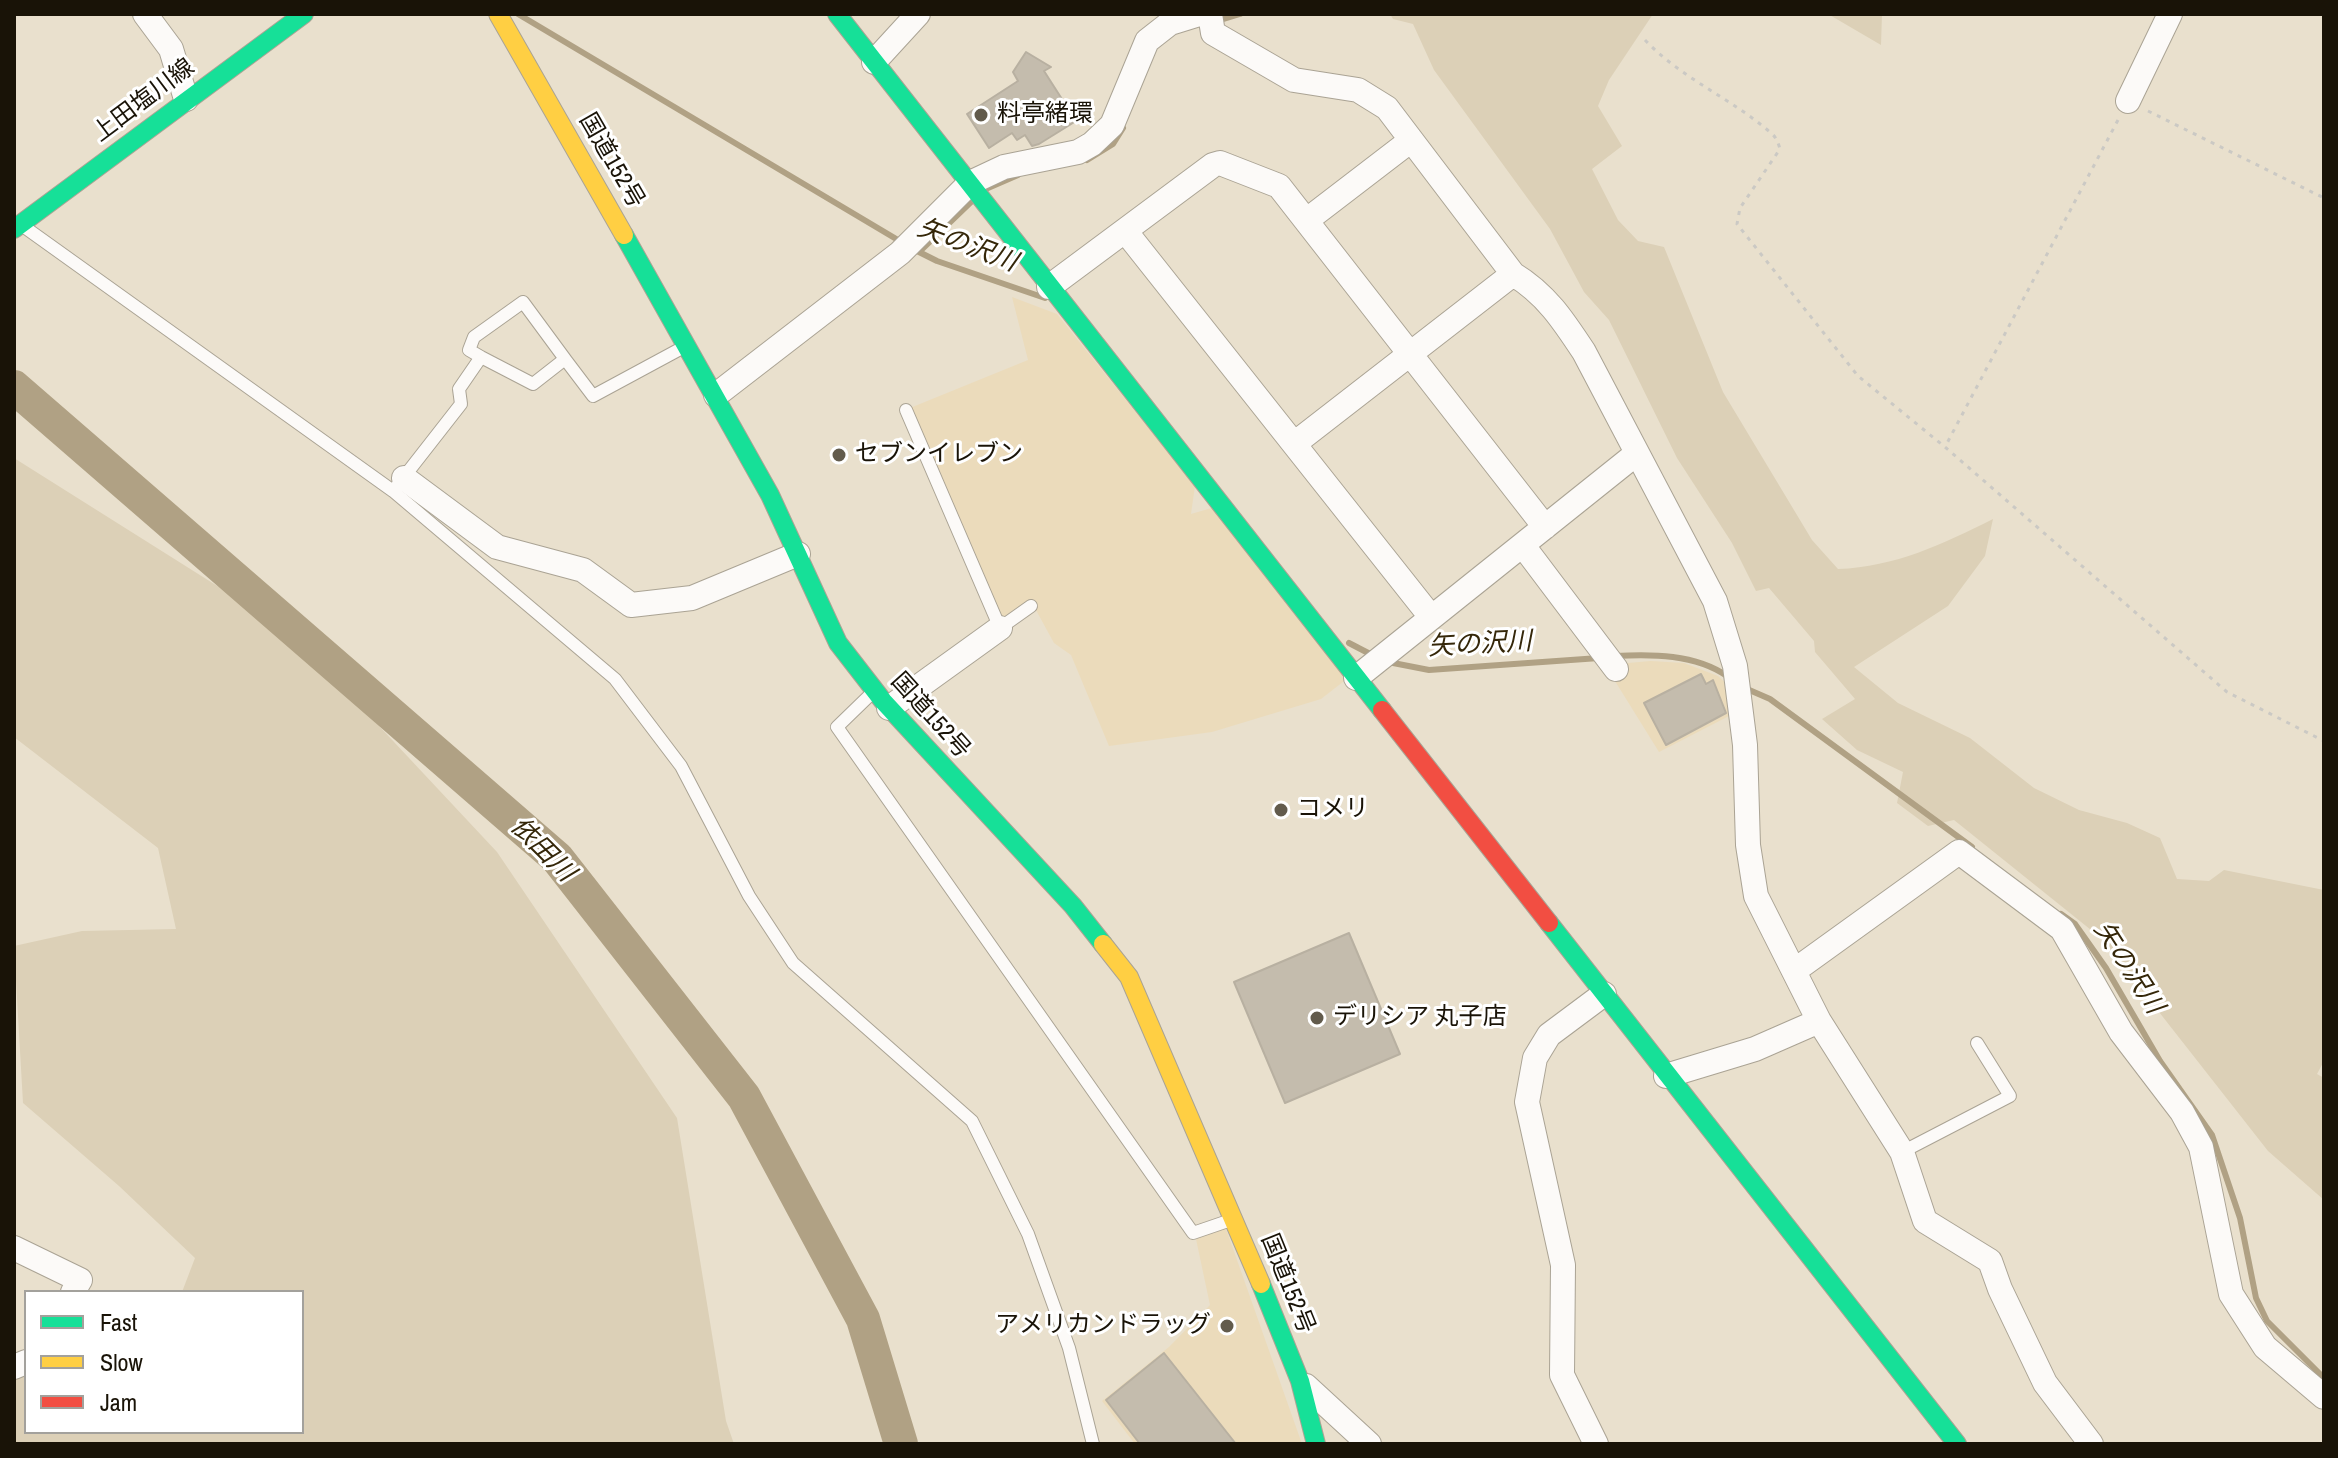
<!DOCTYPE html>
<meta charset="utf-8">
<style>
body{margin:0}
#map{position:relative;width:2338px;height:1458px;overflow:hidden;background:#e9e0cd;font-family:"Archivo Narrow",sans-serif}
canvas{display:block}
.frame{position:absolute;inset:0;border:16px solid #191307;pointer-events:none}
.legend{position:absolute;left:24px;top:1290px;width:280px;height:144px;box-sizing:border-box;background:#fff;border:2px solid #a3a19c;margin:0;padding:10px 14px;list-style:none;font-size:24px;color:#191307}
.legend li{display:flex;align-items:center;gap:16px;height:40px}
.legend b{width:40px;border:2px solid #a3a19c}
</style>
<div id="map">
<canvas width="2338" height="1458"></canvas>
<div class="frame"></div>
<ul class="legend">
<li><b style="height:10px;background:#16e098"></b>Fast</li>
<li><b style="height:10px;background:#ffcf43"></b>Slow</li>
<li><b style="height:10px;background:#f24e42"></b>Jam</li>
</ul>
</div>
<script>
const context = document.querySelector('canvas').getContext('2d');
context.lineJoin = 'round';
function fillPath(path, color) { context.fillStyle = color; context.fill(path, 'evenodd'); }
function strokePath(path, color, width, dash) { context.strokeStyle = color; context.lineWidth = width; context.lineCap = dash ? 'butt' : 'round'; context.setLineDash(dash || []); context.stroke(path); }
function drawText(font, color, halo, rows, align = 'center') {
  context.font = font + ' "Archivo Narrow","Noto Sans JP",sans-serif'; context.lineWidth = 6; context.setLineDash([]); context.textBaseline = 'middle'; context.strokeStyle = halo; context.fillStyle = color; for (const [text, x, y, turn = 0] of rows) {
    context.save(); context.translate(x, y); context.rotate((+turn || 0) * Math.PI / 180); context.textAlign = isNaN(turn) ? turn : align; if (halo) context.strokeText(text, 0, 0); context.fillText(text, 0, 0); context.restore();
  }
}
fillPath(new Path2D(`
 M1012,297L1057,314L1195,486L1191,514L1215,507L1348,678L1321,699L1212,732L1109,746L1071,655L1054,643L1031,601L1001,621L910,408L1028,360Z
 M1651,661L1684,663L1718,676L1730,687L1731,715L1659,752L1605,665Z
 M1225,1226L1302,1444H1135L1102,1401L1169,1347L1210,1305L1196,1239Z`), '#ebdbbb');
fillPath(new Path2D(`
 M1390,14H1653L1609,80L1598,106L1622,146L1592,169L1618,220L1638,241L1664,247L1723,392L1812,540L1838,569C1895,567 1943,544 1993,519L1985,556L1948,606L1854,667L1898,703L1970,738L2034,788L2079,810L2127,823L2160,838L2177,879L2209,881L2224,870L2324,890V1061L2317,1074L2324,1078V1200L2268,1151L2101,938L1954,820L1928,826L1897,803L1903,772L1857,750L1822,719L1855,699L1815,652L1814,641L1769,588L1756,591L1732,543L1677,458L1609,320L1584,292L1550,229L1434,70L1413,24L1393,19Z
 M1828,14H1882L1881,45Z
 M14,458L292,633L497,852L677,1118L726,1421L734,1444H14V1379L26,1374V1432H302V1292H182L195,1258L119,1186L23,1103L14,946L82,931L176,929L158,848L14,737Z`), '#dcd0b7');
strokePath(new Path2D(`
 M518,14L903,243
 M1217,21L1240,14
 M1087,160L1113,144L1123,128
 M988,188L1018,175
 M913,249L937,261L1045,298
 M919,252L973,200
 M1349,643L1374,656
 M1615,656C1652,654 1695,654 1727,676
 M1388,662L1429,670L1599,658
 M1747,689L1770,699L1972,847
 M2061,914L2075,924L2106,968L2160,1061L2212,1135L2240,1218L2256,1298L2267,1321L2324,1378`), '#b0a184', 6);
strokePath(new Path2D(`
 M14,387L557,858L744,1097L863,1319L901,1444`), '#b0a184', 34);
const building = new Path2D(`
 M1026,52L1051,67L1044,71L1076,121L1039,144L1032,146L1025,135L1017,140L1012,133L989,148L967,114L1018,81L1013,72Z
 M1701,674L1706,684L1713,680L1726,713L1666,745L1644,703Z
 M1349,933L1400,1054L1285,1103L1234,982Z
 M1164,1353L1236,1444H1140L1106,1400Z`);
fillPath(building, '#c4bcad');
strokePath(building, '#b8b0a1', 2);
const lane = new Path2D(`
 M23,226L393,491L461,404L459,389L481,357L533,384L565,359L593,396L682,348
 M481,357L469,350L474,337L523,302L565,359
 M906,410L1000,628L1031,606
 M393,491L615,679L681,766L749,896L793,963L972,1121L1028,1234L1069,1348L1093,1444
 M870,695L837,727L1193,1233L1228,1221
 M1902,1152L2010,1096L1977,1043`);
const street = new Path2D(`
 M145,14L171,49L186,99
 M1210,14L1213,33L1294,80L1358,90L1387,108L1513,274C1546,294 1563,320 1584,352L1715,601L1735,666L1745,745L1748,845L1756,896L1819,1021L1902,1152L1925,1221L1990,1261L2000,1289L2045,1383L2091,1444
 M874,62L918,14
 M2128,101L2170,14
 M1307,220L1410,141
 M1126,232L1431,617
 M1049,287L1213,165L1220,163L1279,186L1545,527
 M716,395L900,253L970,183L1004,167L1078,152L1092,144L1112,125L1147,41L1170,23L1199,14
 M1294,444L1513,274
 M404,478L497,547L583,570L631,605L692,598L798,554
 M1524,547L1616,669
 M1356,678L1636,454
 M889,708L1000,628
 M1794,971L1959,852L2062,929L2121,1032L2182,1112L2201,1147L2231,1294L2265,1347L2324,1397
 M1666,1076L1755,1049L1819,1021
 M14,1248L80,1280L73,1292
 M14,1367L26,1362
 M1306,1386L1369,1444
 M1596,1444L1562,1375L1563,1265L1527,1102L1535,1058L1549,1035L1604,994`);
const fast = new Path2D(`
 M837,14L1382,710
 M14,229L304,14
 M624,235L770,495L838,643L883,701L1073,906L1103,944
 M1549,923L1957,1444
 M1261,1284L1300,1381L1316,1444`);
const slow = new Path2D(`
 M498,14L624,235
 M1103,944L1129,977L1261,1284`);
const jam = new Path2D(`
 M1382,710L1549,923`);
strokePath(lane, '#aaa394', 14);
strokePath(street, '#aaa394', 26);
strokePath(fast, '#aaa394', 20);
strokePath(slow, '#aaa394', 20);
strokePath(jam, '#aaa394', 20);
strokePath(new Path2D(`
 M1645,40C1682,79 1731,98 1771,133C1776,137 1778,142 1780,149L1740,208L1737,224L1858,376L1945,447
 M2148,111L2324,198
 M2118,120L1945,447L2227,692L2324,741`), '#cbc9c4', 3, [4, 6]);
strokePath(lane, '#fcfaf8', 12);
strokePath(street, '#fcfaf8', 24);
strokePath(fast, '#16e098', 18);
strokePath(slow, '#ffcf43', 18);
strokePath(jam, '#f24e42', 18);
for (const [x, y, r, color] of [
 [981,115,8,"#625b4c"],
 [839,455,8,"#625b4c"],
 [1281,810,8,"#625b4c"],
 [1317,1018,8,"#625b4c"],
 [1227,1326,8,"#625b4c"]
]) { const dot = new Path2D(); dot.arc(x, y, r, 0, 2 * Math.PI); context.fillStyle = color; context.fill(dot); strokePath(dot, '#fff', 3); }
drawText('24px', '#191307', '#fff', [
 ["上田塩川線",144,101,-37],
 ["国道152号",611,161,60],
 ["国道152号",930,716,48],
 ["国道152号",1287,1284,68]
]);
drawText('24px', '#191307', '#fff', [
 ["料亭緒環",997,115],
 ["セブンイレブン",855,455],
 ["コメリ",1297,810],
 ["デリシア 丸子店",1333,1018],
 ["アメリカンドラッグ",1211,1326,"right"]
], 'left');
drawText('italic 26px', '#352709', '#fff', [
 ["矢の沢川",967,246,21],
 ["矢の沢川",1480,645,-3],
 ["依田川",542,850,45],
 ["矢の沢川",2128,968,57]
]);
</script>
